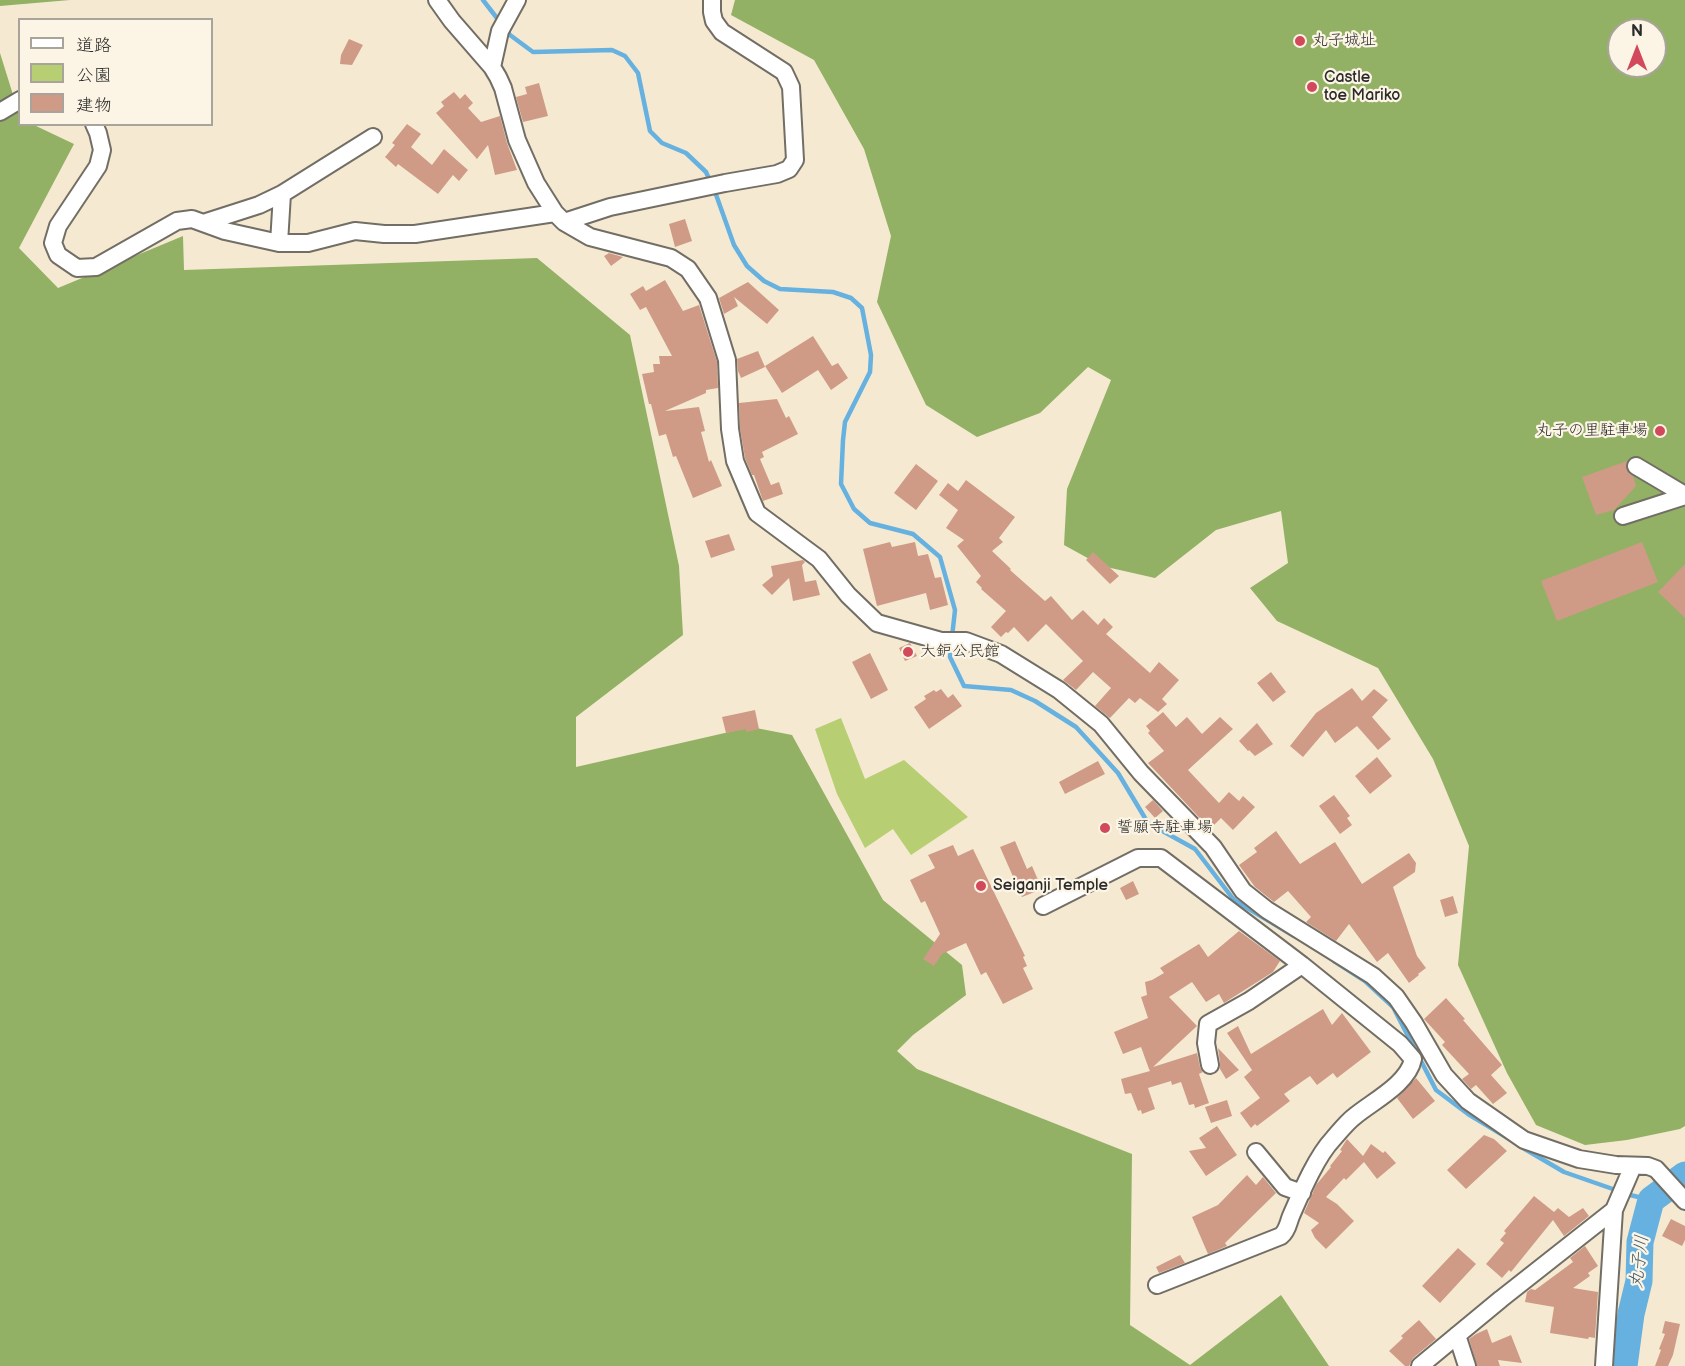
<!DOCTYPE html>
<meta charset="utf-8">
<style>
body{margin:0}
#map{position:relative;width:1685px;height:1366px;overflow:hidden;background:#f5ead1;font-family:"Balsamiq Sans","Klee One",sans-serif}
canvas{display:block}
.legend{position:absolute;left:18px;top:18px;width:195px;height:108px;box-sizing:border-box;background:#fcf5e5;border:2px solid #a8a49b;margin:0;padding:8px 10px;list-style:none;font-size:18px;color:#2b2b2b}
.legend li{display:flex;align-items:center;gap:12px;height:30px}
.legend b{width:30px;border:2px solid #a8a49b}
.north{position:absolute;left:1607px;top:18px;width:60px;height:60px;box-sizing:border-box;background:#fcf5e5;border:2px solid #a8a49b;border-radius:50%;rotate:0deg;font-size:16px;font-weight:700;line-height:24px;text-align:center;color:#2b2b2b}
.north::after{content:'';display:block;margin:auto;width:21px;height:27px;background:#d1495b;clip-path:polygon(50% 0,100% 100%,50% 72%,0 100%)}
</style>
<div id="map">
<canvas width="1685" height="1366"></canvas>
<ul class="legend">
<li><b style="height:8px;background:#fff"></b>道路</li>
<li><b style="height:16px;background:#b8ce72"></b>公園</li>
<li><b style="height:16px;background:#cf9b87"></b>建物</li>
</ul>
<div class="north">N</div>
</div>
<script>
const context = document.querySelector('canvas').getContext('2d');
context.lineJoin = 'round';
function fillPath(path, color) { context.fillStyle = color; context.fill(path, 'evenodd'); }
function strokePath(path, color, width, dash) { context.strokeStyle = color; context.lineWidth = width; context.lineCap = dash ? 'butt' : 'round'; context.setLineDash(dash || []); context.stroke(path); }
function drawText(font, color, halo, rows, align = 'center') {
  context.font = font + ' "Balsamiq Sans","Klee One",sans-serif'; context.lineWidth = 4.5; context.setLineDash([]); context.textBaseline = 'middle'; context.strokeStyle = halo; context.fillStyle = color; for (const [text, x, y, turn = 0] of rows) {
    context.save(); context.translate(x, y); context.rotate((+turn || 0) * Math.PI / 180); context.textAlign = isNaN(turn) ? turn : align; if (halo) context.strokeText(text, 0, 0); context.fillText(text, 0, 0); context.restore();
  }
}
fillPath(new Path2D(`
 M841,718L865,779L904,760L968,817L911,855L893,829L865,848L837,794L815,729Z`), '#b8ce72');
fillPath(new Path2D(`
 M0,0H70L0,6Z
 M735,0H1685V1126L1680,1129L1627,1140L1585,1145L1536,1125L1507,1073L1458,965L1469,846L1433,759L1378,668L1277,621L1250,588L1288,563L1281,511L1216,530L1155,578L1102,566L1064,545L1067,489L1111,380L1088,367L1040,413L977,437L926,405L877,302L891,236L864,149L814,60L731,15ZM1619,30H1655V66H1619Z
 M0,53L19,114L20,124L34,125L74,144L19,248L58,288L183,236L184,270L537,258L630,335L679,566L683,635L576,717V767L751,727L792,735L883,900L962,965L966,995L913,1035L897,1051L917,1069L1132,1154L1130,1325L1190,1365L1281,1295L1329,1366H0Z`), '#92b164');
strokePath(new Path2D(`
 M483,0L500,22
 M505,28L510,35L533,52L612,50L625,56L638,73L650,131L662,143L686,153L706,172L710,181
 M714,189L734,245L747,266L764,281L780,289L833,292L851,298L862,308L871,355L870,372L845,422L843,440L841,484L854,509L870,523L913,534L940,557L955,610L952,637
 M951,645L950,657L964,686L1011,690L1035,701L1076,727L1118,773L1148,823L1195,849L1234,900L1294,936
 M1334,961L1365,981L1393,1007L1436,1090L1468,1114L1511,1140
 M1523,1148L1564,1172L1630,1195L1651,1200`), '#66b1df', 4.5);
strokePath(new Path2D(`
 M1624,1366L1631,1314L1639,1281L1640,1242L1651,1200L1685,1175`), '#66b1df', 27);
fillPath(new Path2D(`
 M349,39L363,45L352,65L340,64L341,55Z
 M539,83L548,116L523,122L516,97L527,94L525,87Z
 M454,92L460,99L465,94L473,103L468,108L481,122L500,116L507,143L517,170L495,175L488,145L477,159L436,113L444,106L441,102Z
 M407,124L421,134L411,147L432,165L444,149L468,170L459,181L453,175L438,194L398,164L396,167L385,157L395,145L392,143Z
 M685,219L692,241L675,247L669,224Z
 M609,253L623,257L611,266L604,256Z
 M665,280L683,311L699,305L717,362L718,388L706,390V393L665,411L699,407L705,431L701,432L709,462L711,460L722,486L693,498L676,456L673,457L666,434L659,436L651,404H649L642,374L654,372L653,364H660L659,356H672L646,307L640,310L630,294L643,286L646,291Z
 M748,282L779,310L767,324L734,297L738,306L724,314L719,298Z
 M813,336L832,366L838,363L848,378L831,390L818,370L782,393L765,366Z
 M758,351L765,367L741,378L738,371L737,359Z
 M777,399L786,418L789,416L798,434L762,452L764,457L760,459L771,485L779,482L783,494L763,501L754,475H752L745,458L740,428L739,403Z
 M1627,461V471L1633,476L1636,486L1614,510L1596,515L1582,477Z
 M916,464L938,481L916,510L894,493Z
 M966,480L1015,517L999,538L1003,542L992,551L1011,569L1010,570L1045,601L1051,596L1072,620L1083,610L1098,625L1104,618L1113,627L1106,634L1150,673L1159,662L1179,680L1162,699L1167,704L1158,712L1140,698L1135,703L1129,698L1110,718L1095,706L1111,688L1093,672L1076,690L1063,680L1083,661L1046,624L1028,642L1014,627L1008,633L1006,632L1001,637L991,627L1006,611L981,589L982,588L976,582L981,576L957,546L964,540L946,528L958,510L939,495L948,483L958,491Z
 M729,534L735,550L711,558L705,541Z
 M890,542L892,547L915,542L918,556L928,554L935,578L941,577L948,605L930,610L926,593L877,606L863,549Z
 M1642,542L1658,582L1557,621L1541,581Z
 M1093,552L1119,576L1110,584L1086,560Z
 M803,560L805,562L802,565L805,582L816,580L820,595L793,601L789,578L772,595L762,585L773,576L771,566Z
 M1685,564V618L1658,592Z
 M910,643L917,656L905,661L899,648Z
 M870,653L888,690L871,699L852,662Z
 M1271,672L1286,692L1273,702L1257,683Z
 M1352,688L1362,701L1374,689L1388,700L1372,717L1391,739L1378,750L1357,726L1335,743L1326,730L1303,757L1290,746L1316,713Z
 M941,689L948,698L953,694L962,706L929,729L914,707L926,699L924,696L934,690L936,692Z
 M755,710L759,729L746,732V729L726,733L722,717Z
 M1163,712L1176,727L1187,717L1202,734L1220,717L1233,729L1188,770L1219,803L1229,792L1239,801L1243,796L1255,807L1233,830L1221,818L1210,829L1148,763L1164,751L1148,733L1150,731L1146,726Z
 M1257,723L1273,744L1255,756L1249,750L1248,751L1239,741Z
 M1377,757L1392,776L1370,794L1355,776Z
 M1098,761L1105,774L1065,794L1059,782Z
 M1334,795L1350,816L1347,818L1352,825L1340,834L1319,806Z
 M1153,800L1163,811L1155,818L1145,807Z
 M1276,831L1300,864L1335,842L1362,884L1409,853L1416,863L1415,872L1393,887L1417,956L1426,968L1418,974L1419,975L1409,983L1388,953L1377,962L1349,924L1336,941L1306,922L1311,917L1288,891L1274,902L1255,887L1239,865L1257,852L1254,848Z
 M1015,841L1027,869L1032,866L1042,889L1022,897L1000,847Z
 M953,845L958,856L973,849L1025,956L1023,957L1027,966L1023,968L1033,989L1003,1004L986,972L981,975L966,943L942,954L934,966L923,959L940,934L925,901L921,903L910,880L935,868L928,855Z
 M1133,881L1139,894L1126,900L1120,888Z
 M1453,896L1458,913L1445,917L1440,900Z
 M1239,931L1280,961L1273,972L1224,1003L1219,994L1206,1002L1192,982L1169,997L1197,1026L1153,1067L1197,1053L1200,1067L1203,1072L1199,1074L1209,1103L1195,1108L1194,1104L1189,1105L1181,1082L1172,1085L1171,1081L1148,1088L1155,1109L1142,1114L1141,1110L1138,1111L1131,1093L1125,1094L1121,1079L1150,1071L1149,1069L1141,1047L1123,1054L1114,1032L1148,1018L1141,997L1147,995L1145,982L1152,980L1164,973L1160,968L1199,944L1208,957Z
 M1446,998L1465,1019L1463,1020L1502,1065L1491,1075L1507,1093L1493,1104L1476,1085L1471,1089L1462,1079L1469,1074L1442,1045L1445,1042L1424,1019Z
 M1323,1009L1332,1025L1342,1013L1371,1052L1337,1078L1333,1073L1317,1085L1310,1076L1284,1094L1290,1101L1257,1126L1255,1124L1251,1128L1240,1113L1260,1098L1244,1077L1252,1070L1227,1033L1238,1026L1251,1054Z
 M1218,1048L1239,1070L1226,1079L1220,1069V1063Z
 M1416,1078L1435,1101L1413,1119L1397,1098Z
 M1227,1100L1232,1116L1211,1123L1205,1107Z
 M1217,1126L1237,1155L1206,1176L1189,1151L1206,1148L1199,1138Z
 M1484,1135L1494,1139L1507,1151L1466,1189L1447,1170Z
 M1347,1139L1363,1156L1371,1144L1383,1153L1385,1151L1396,1163L1377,1179L1364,1162L1346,1180L1344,1178L1326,1197L1337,1204L1354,1221L1326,1249L1315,1238L1311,1230L1319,1223L1304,1213L1316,1185L1331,1167L1330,1166L1342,1151L1340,1150Z
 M1247,1175L1256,1185L1263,1177L1276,1193L1225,1243L1227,1246L1208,1254L1192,1217L1218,1205Z
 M1534,1196L1554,1212L1558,1208L1569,1217L1583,1208L1589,1216L1564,1236L1553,1220L1511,1272L1509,1270L1502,1278L1486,1264L1504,1243L1500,1240L1506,1233L1504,1231Z
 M1671,1219L1685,1226V1240L1682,1246L1662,1236Z
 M1585,1246L1598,1266L1588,1273L1590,1276L1573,1288L1598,1292L1595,1338L1589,1337L1588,1339L1550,1333L1554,1307L1525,1302L1527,1292L1531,1289L1535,1290L1573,1262L1570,1258Z
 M1458,1248L1476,1264L1440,1303L1422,1286Z
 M1180,1255L1185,1263L1159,1273L1156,1267Z
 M1419,1320L1436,1339L1413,1358L1409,1366H1405L1389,1351L1403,1338L1401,1336Z
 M1665,1321L1680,1324L1673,1355L1668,1366H1655L1661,1350L1659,1349L1665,1334L1662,1333Z
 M1487,1329L1492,1343L1511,1335L1522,1363L1498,1360L1500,1366H1477L1469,1339L1476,1334Z`), '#cf9b87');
const minor = new Path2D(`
 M437,0L452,21L492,67L498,77L503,88L517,140L536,183L555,213L564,222L590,237L671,258L688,269L708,298L727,360L730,429L735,461L757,513L819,559L848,595L877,623L941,641H966L1001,654L1059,690L1101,724L1141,773L1213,847L1243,891L1267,910L1373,976L1396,997L1414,1023L1444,1075L1468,1101L1524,1140L1579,1159L1616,1165L1648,1166L1656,1169L1685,1201
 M492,67L500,31L517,0
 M0,112L20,100
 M94,124L98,133L102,150L98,166L58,226L53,243L58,255L77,268L96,267L177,221L192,219L225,231L279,243H308L355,231L384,234H415L555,213
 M564,222L610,207L725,183L777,174L789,169L795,160L791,87L784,72L722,32L714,21L712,12V0
 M203,223L259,205L282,194L373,137
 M279,243L282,194
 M1636,466L1685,495
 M1623,516L1685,496
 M1043,906L1138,858H1161L1302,965L1400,1044L1413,1059C1408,1084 1373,1101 1355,1116C1347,1122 1340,1131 1333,1139C1316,1157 1301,1193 1291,1216C1288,1223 1288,1230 1281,1236L1157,1285
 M1210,1065L1206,1043L1208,1024L1249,1001L1302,965
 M1256,1152L1285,1187L1302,1193
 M1457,1335L1467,1366
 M1420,1366L1501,1299L1614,1210
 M1604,1366L1614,1210L1633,1166`);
strokePath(minor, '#726e65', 20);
strokePath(minor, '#fff', 16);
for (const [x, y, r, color] of [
 [1300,41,6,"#d1495b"],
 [1312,87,6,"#d1495b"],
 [1660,431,6,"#d1495b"],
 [908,652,6,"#d1495b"],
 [1105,828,6,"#d1495b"],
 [981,886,6,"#d1495b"]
]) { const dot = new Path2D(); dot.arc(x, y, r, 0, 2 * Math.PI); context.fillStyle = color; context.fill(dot); strokePath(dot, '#fcf5e5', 2); }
drawText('16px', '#2b2b2b', '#fcf5e5', [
 ["丸子城址",1312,41],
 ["Castle",1324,78],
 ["toe Mariko",1324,96],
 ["丸子の里駐車場",1648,431,"right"],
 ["大鈩公民館",920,652],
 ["誓願寺駐車場",1117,828],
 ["Seiganji Temple",993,886]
], 'left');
drawText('italic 18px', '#405a6a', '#fcf5e5', [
 ["丸子川",1640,1262,-83]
]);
</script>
